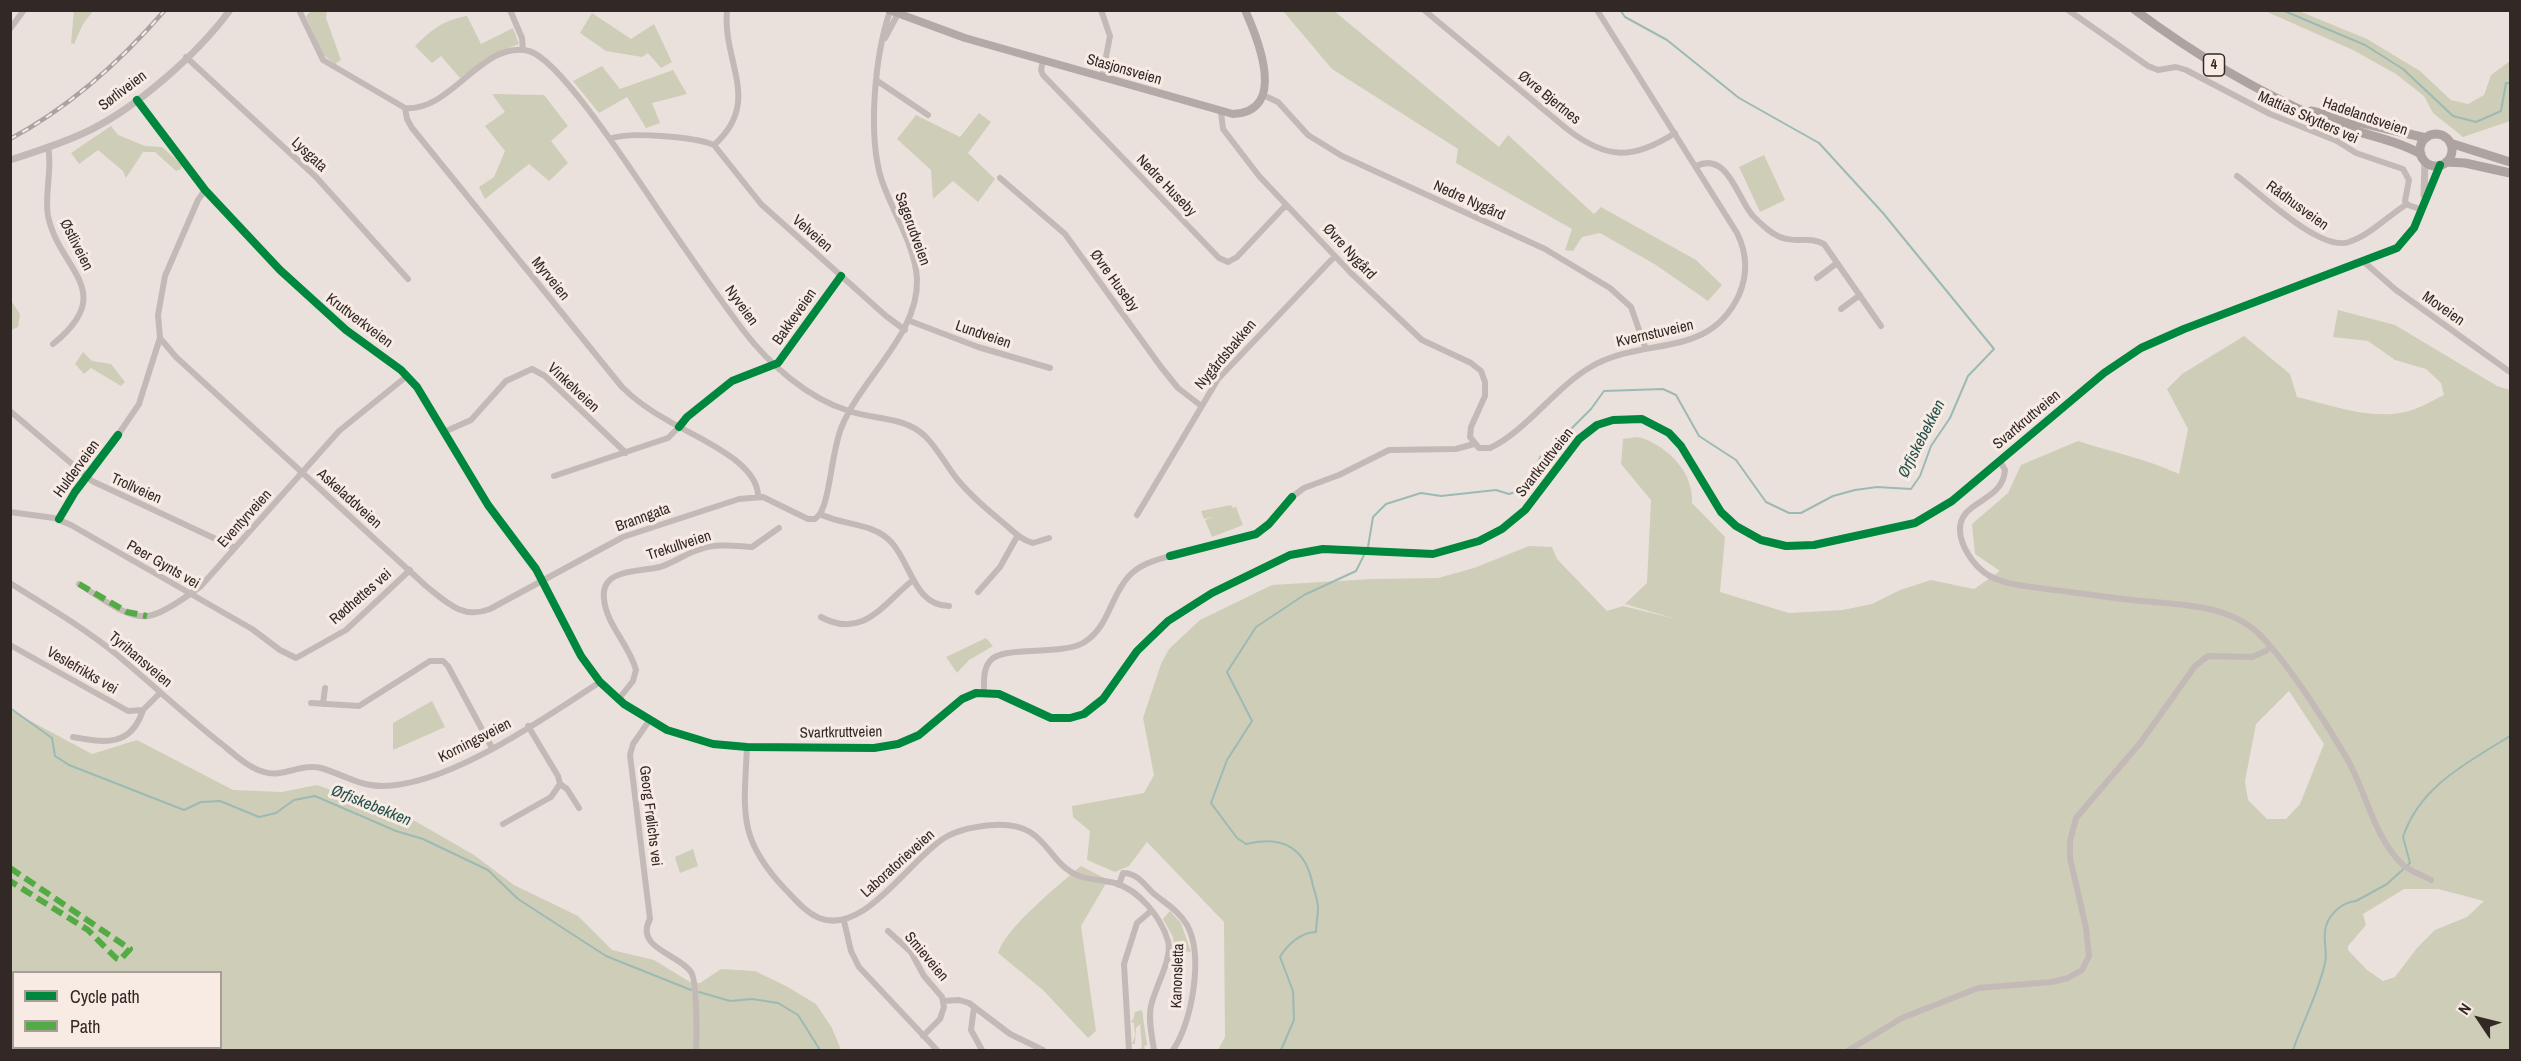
<!DOCTYPE html>
<meta charset="utf-8">
<style>
body{margin:0}
#map{position:relative;width:2521px;height:1061px;overflow:hidden;background:#eae1dd;font-family:"Archivo Narrow",sans-serif}
canvas{display:block}
.frame{position:absolute;inset:0;border:12px solid #322826;pointer-events:none}
.legend{position:absolute;left:12px;top:971px;width:210px;height:78px;box-sizing:border-box;background:#f7ebe4;border:2px solid #a89d98;margin:0;padding:8px 10px;list-style:none;font-size:18px;color:#322826}
.legend li{display:flex;align-items:center;gap:12px;height:30px}
.legend b{width:30px;border:2px solid #a89d98}
.north{position:absolute;left:2449px;top:989px;width:60px;height:60px;-webkit-text-stroke:4px #f7ebe4;paint-order:stroke;rotate:305deg;font-size:16px;font-weight:700;line-height:24px;text-align:center;color:#322826}
.north::after{content:'';display:block;margin:auto;width:21px;height:27px;background:#322826;clip-path:polygon(50% 0,100% 100%,50% 72%,0 100%)}
</style>
<div id="map">
<canvas width="2521" height="1061"></canvas>
<div class="frame"></div>
<ul class="legend">
<li><b style="height:8px;background:#00873e"></b>Cycle path</li>
<li><b style="height:8px;background:#54aa44"></b>Path</li>
</ul>
<div class="north">N</div>
</div>
<script>
const context = document.querySelector('canvas').getContext('2d');
context.lineJoin = 'round';
function fillPath(path, color) { context.fillStyle = color; context.fill(path, 'evenodd'); }
function strokePath(path, color, width, dash) { context.strokeStyle = color; context.lineWidth = width; context.lineCap = dash ? 'butt' : 'round'; context.setLineDash(dash || []); context.stroke(path); }
function drawText(font, color, halo, rows, align = 'center') {
  context.font = font + ' "Archivo Narrow",sans-serif'; context.lineWidth = 6; context.setLineDash([]); context.textBaseline = 'middle'; context.strokeStyle = halo; context.fillStyle = color; for (const [text, x, y, turn = 0] of rows) {
    context.save(); context.translate(x, y); context.rotate((+turn || 0) * Math.PI / 180); context.textAlign = isNaN(turn) ? turn : align; if (halo) context.strokeText(text, 0, 0); context.fillText(text, 0, 0); context.restore();
  }
}
fillPath(new Path2D(`
 M74,10L93,11L83,24L74,44L71,43Z
 M311,11H327L326,18L341,60L335,64L322,54L306,16Z
 M1283,11H1334L1499,147L1508,135L1594,214L1601,207L1696,260L1722,285L1708,301L1656,265L1600,233L1582,237L1573,251L1565,250L1572,229L1456,163L1458,149L1332,69Z
 M2265,11H2299L2367,39L2420,71L2451,100L2468,104L2484,95L2491,75L2510,61V121L2463,137L2433,113L2424,96L2396,74L2353,50Z
 M592,13L631,39L654,24L672,62L661,68L648,53L642,57L606,51L580,33Z
 M467,16L481,44L513,28L519,44L501,51L460,78L441,56L432,63L415,46C432,29 444,20 467,16Z
 M602,66L620,89L673,70L687,94L652,103L660,123L646,128L627,97L599,113L573,81Z
 M492,94L544,95L568,126L551,141L568,163L549,181L529,164L485,199L479,187L494,177L505,151L485,126L505,112Z
 M979,113L991,122L968,153L995,179L978,202L953,181L933,199L931,170L897,139L916,115L960,137Z
 M111,126L118,135L145,146L162,147L182,165L181,169L176,171L155,152H143L126,178L123,171L98,150L79,164L71,153Z
 M1764,155L1785,200L1760,212L1739,167Z
 M10,299L20,314L18,327L11,330Z
 M2338,310L2395,325L2497,386L2510,390V1050H1218L1225,1037L1224,922L1147,842L1129,866L1115,872L1087,860L1090,831L1073,817L1072,806L1144,793L1154,775L1143,718L1161,664L1169,649L1200,620L1272,585L1372,579L1438,578L1474,568L1529,546L1552,547L1557,559L1607,611L1623,606L1676,619L1625,604L1647,583L1651,500L1621,464L1623,439C1629,438 1637,436 1642,438C1670,448 1694,474 1692,503L1725,537L1720,592L1789,613L1843,610L1872,604L1900,590L1931,580L1974,589L2000,571L1975,554L1972,524L2008,493L2021,465L2078,441C2112,452 2146,459 2179,474L2188,429L2167,389L2182,374L2244,336L2290,374L2297,397C2331,405 2369,420 2405,412C2418,409 2432,401 2444,395L2441,383L2426,369L2395,360L2368,341L2333,337ZM2289,691L2324,744L2300,804L2286,819H2267L2248,800L2245,781L2256,724ZM2404,889H2438L2484,901L2467,917L2435,930L2417,948L2395,977L2383,981L2367,970L2348,950V946L2366,925L2363,914Z
 M83,352L92,361L111,364L125,382L121,386L91,368L84,374L75,364Z
 M1231,505L1233,508L1236,507L1243,525L1212,537L1205,520L1212,517L1204,519L1201,511Z
 M986,638L993,646L969,660L957,673L946,657Z
 M432,701L445,727L393,750V723Z
 M10,710L92,754L137,740L233,790L282,792L317,785L408,817L474,855L514,885L578,916L612,950L654,960L690,982L700,983L721,969L755,971L786,986L816,1004L832,1028L841,1050H11ZM14,972H220V1048H14Z
 M693,849L698,866L680,873L675,857Z
 M1081,866L1108,880L1081,926L1096,1031L1088,1038L1043,990L998,953C1006,927 1059,885 1081,866Z
 M1170,911L1181,923L1191,952L1175,950L1173,937L1163,919Z
 M1142,1010L1147,1045L1144,1046L1145,1050H1138L1142,1047L1140,1024L1136,1028L1135,1044H1132L1135,1036L1134,1023L1130,1021L1133,1020L1135,1012Z`), '#cecdb8');
strokePath(new Path2D(`
 M2282,10L2365,45L2403,69L2453,116L2476,122L2501,111L2506,83H2510
 M10,708L52,738L55,756L69,765L184,810L201,802L220,801L259,817L276,813L294,800L315,796L396,831L423,839L488,870L518,899L606,956L691,990
 M699,992L730,1001L752,999L778,1003L798,1015L820,1050
 M1281,1050L1294,1020L1293,991L1280,957C1287,945 1301,932 1316,932C1316,924 1318,916 1318,908C1318,901 1315,893 1313,886C1306,848 1283,835 1246,844L1237,838L1211,803L1227,760L1252,721L1227,672L1256,627L1304,595L1356,571L1368,547L1373,517L1386,504L1421,493L1441,496L1496,490L1509,494L1525,489L1541,456L1546,454L1591,409L1604,391L1663,389L1676,395L1699,436L1736,460L1766,502L1789,513H1801L1833,496L1855,490L1877,487L1911,489L1920,476L1931,446L1950,418L1968,376L1994,349L1883,213L1819,143L1739,98L1667,40L1625,17L1620,10
 M2293,1050C2303,1021 2318,994 2325,963C2328,951 2322,938 2326,926C2330,913 2343,902 2356,901L2387,884L2410,863L2403,837C2420,786 2467,763 2510,736`), '#9cbab4', 2);
strokePath(new Path2D(`
 M299,10L323,60L405,108C450,113 483,39 529,51C564,61 647,195 672,230C695,263 718,297 743,330C769,364 807,398 849,411C874,420 904,416 925,436C938,449 946,465 957,479C972,497 989,511 1007,526C1015,533 1022,540 1033,543L1049,538
 M510,10L522,38L523,50
 M1101,10L1110,36L1102,78
 M1424,10L1567,129C1607,160 1633,160 1675,133
 M2068,10L2148,66L2158,70L2176,67L2186,70L2270,114L2337,141L2356,153L2403,169L2409,180L2405,201L2408,205L2420,209
 M10,29L24,10
 M885,38L900,10
 M186,57L316,177L408,279
 M1043,61L1041,70L1043,75L1219,258L1228,262L1237,257L1286,205
 M876,80L928,115
 M1263,95L1278,102L1308,135L1342,156L1545,249L1610,288L1631,307L1645,347
 M405,108L407,119L412,128L622,387C635,400 651,411 667,420C693,436 758,461 758,496
 M1221,112L1223,129L1259,176L1351,273L1422,340L1471,363L1481,371L1485,382V396L1471,427L1470,437L1479,448H1490C1526,431 1554,389 1589,368C1643,335 1708,361 1739,295C1748,274 1747,253 1737,233L1597,10
 M610,139C627,131 696,137 714,145L761,204L886,316L905,330
 M714,145C763,101 722,63 727,10
 M48,147C53,169 44,193 48,216C59,270 119,291 53,344
 M1696,166C1728,151 1737,198 1753,216C1761,224 1772,235 1783,238C1798,243 1809,236 1824,244L1881,326
 M2237,176C2261,194 2320,252 2349,242C2370,235 2388,216 2407,204
 M1000,178L1065,234L1161,367L1178,388L1200,405
 M2364,262L2396,290L2510,372
 M1817,278L1837,263
 M1841,309L1860,295
 M910,321L978,347L1050,368
 M160,338L176,357L426,586C446,602 463,620 490,609L623,537L739,499L763,497L808,519H815L820,514
 M10,411L92,481L235,548
 M444,432L471,420L506,381L532,369L545,376L626,453
 M118,435L139,404L144,388L160,338L158,315L165,276L198,200L205,190
 M2000,461L2005,470C2003,503 1958,500 1960,531C1961,547 1973,564 1985,573C2002,585 2026,586 2046,589C2075,592 2103,597 2132,600C2176,605 2230,602 2263,638C2291,668 2325,721 2346,757C2366,790 2373,837 2403,865C2410,871 2422,875 2431,880
 M554,476L668,438L679,427
 M1292,497L1304,488L1339,475L1389,450L1456,449L1474,444
 M10,512L54,518L71,525L252,629L280,650L296,658L346,630L410,570
 M820,514C831,495 831,452 842,426C863,376 919,334 917,279C915,245 893,213 882,181C867,136 875,55 890,11
 M820,514C843,526 874,522 892,543C911,564 914,605 949,606
 M1137,515L1218,379L1335,256
 M10,583C46,606 83,627 116,654C152,684 186,716 223,745C235,755 249,768 264,772C283,778 301,763 321,768C342,774 359,786 382,786C449,786 544,718 600,682
 M79,584C97,595 126,619 148,616C163,614 189,595 201,586L339,431L407,376
 M978,592L1000,567L1018,535
 M821,617C863,640 883,604 913,580
 M10,645L128,711L143,710L160,693
 M984,692C984,682 983,669 990,661C1002,645 1060,656 1083,643C1109,628 1110,596 1129,576C1140,564 1156,560 1170,556
 M618,700L633,681L636,670C630,646 606,624 604,599C600,568 640,572 660,567C673,563 685,554 698,550C716,543 733,546 752,547L779,528
 M311,703L359,706L430,661H443L448,666L492,748
 M323,704L325,688
 M649,721L633,744L630,755L650,919C634,948 679,954 691,972C697,980 697,1037 696,1050
 M528,726L558,776L560,784L567,789L579,808
 M73,737C105,743 131,747 143,710
 M747,747C744,812 737,838 785,889C795,899 805,912 819,918C865,936 910,858 946,837C960,829 978,826 994,825C1049,822 1044,862 1079,876C1091,880 1103,880 1115,883C1139,890 1161,917 1168,941C1173,958 1155,987 1151,1006C1148,1020 1152,1036 1154,1050
 M503,824L551,797L560,784
 M1119,885L1123,873C1137,873 1144,884 1153,893C1165,903 1179,911 1187,925C1204,955 1192,1023 1173,1050
 M844,921L851,951L859,967L937,1050
 M888,931L911,952L924,976L942,997L944,1007L940,1019L923,1036
 M943,1001L959,1000L969,1003L1010,1034L1043,1050
 M974,1007L971,1030L982,1050
 M1129,1050L1124,964L1137,923L1151,911
 M1849,1050L1902,1018L1978,988L2052,982L2068,978L2082,970L2089,956L2086,928L2070,858V841L2076,818L2141,742L2195,666L2208,656L2252,657L2266,651L2270,646`), '#c3bab7', 6);
strokePath(new Path2D(`
 M137,100L205,190L280,270L346,330L401,370L417,387L488,505L536,569L581,656L600,682L624,704L667,730L713,744L747,747L874,748L898,744L919,735L962,699L976,693L999,694L1051,718H1070L1084,714L1103,699L1137,651L1168,621L1212,593L1290,555L1323,549L1433,554L1479,541L1502,529L1525,510L1579,439L1597,425L1613,420L1642,419L1669,433L1681,446L1721,512L1736,526L1761,540L1786,546L1814,545L1915,523L1952,501L2104,373L2141,348L2184,329L2397,248L2414,228L2440,165
 M10,160C35,152 60,144 84,133C134,110 197,55 230,10
 M2424,195L2425,161`), '#c3bab7', 7);
strokePath(new Path2D(`
 M889,10L965,38L1233,114C1288,112 1258,39 1245,10`), '#b3aaa7', 8);
strokePath(new Path2D(`
 M2135,10C2194,54 2254,90 2321,119C2353,133 2390,137 2421,154
 M2311,111L2426,138
 M2420 150a16 16 0 1 1 32 0a16 16 0 1 1-32 0Z
 M2450,143L2510,162
 M2446,162L2465,163L2510,173`), '#ada4a2', 9);
const rail = new Path2D(`
 M10,139C70,107 121,61 165,10`);
strokePath(rail, '#aaa4a1', 4.5);
strokePath(rail, '#f7ebe4', 2, [7]);
strokePath(new Path2D(`
 M79,584L127,612L147,616
 M10,868L130,949L120,960L116,958L88,930L10,881`), '#54aa44', 6, [12, 6]);
strokePath(new Path2D(`
 M137,100L205,190L280,270L346,330L401,370L417,387L488,505L536,569L581,656L600,682L624,704L667,730L713,744L747,747L874,748L898,744L919,735L962,699L976,693L999,694L1051,718H1070L1084,714L1103,699L1137,651L1168,621L1212,593L1290,555L1323,549L1433,554L1479,541L1502,529L1525,510L1579,439L1597,425L1613,420L1642,419L1669,433L1681,446L1721,512L1736,526L1761,540L1786,546L1814,545L1915,523L1952,501L2104,373L2141,348L2184,329L2397,248L2414,228L2440,165
 M679,427L687,417L732,381L778,363L841,276
 M59,519L75,492L118,435
 M1170,556L1256,534L1269,524L1292,497`), '#00873e', 8);
for (const [x, y, w] of [
 [2214,65,21]
]) { const box = new Path2D(); box.roundRect(x - w / 2, y - 11, w, 22, 4.5); context.fillStyle = '#f7ebe4'; context.fill(box); strokePath(box, '#322826', 1.5); }
drawText('bold 14px', '#322826', null, [
 ["4",2214,65]
]);
drawText('15px', '#322826', '#f7ebe4', [
 ["Stasjonsveien",1124,70,16],
 ["Sørliveien",123,91,-37],
 ["Øvre Bjertnes",1549,98,39],
 ["Hadelandsveien",2365,117,19],
 ["Mattias Skytters vei",2308,118,24],
 ["Lysgata",309,155,43],
 ["Nedre Huseby",1166,186,46],
 ["Nedre Nygård",1469,201,24],
 ["Rådhusveien",2297,206,36],
 ["Sagerudveien",912,229,70],
 ["Velveien",812,234,41],
 ["Østliveien",76,245,63],
 ["Øvre Nygård",1349,252,47],
 ["Myrveien",550,279,51],
 ["Øvre Huseby",1114,281,54],
 ["Nyveien",741,306,54],
 ["Moveien",2443,309,35],
 ["Bakkeveien",795,317,-55],
 ["Kruttverkveien",359,321,37],
 ["Kvernstuveien",1655,334,-13],
 ["Lundveien",983,335,19],
 ["Nygårdsbakken",1226,355,-50],
 ["Vinkelveien",573,388,43],
 ["Svartkruttveien",2027,420,-40],
 ["Svartkruttveien",1545,463,-52],
 ["Hulderveien",77,469,-54],
 ["Trollveien",136,489,24],
 ["Askeladdveien",349,499,42],
 ["Branngata",643,518,-20],
 ["Eventyrveien",245,519,-48],
 ["Trekullveien",679,546,-18],
 ["Peer Gynts vei",163,565,30],
 ["Rødhettes vei",361,597,-41],
 ["Tyrihansveien",140,660,40],
 ["Veslefrikks vei",82,671,30],
 ["Svartkruttveien",841,733,-1],
 ["Korningsveien",475,741,-27],
 ["Georg Frølichs vei",650,816,83],
 ["Laboratorieveien",898,864,-42],
 ["Smieveien",926,957,50],
 ["Kanonsletta",1178,976,-88]
]);
drawText('italic 16px', '#1f504a', '#f7ebe4', [
 ["Ørfiskebekken",1922,439,-63],
 ["Ørfiskebekken",371,806,22]
]);
</script>
